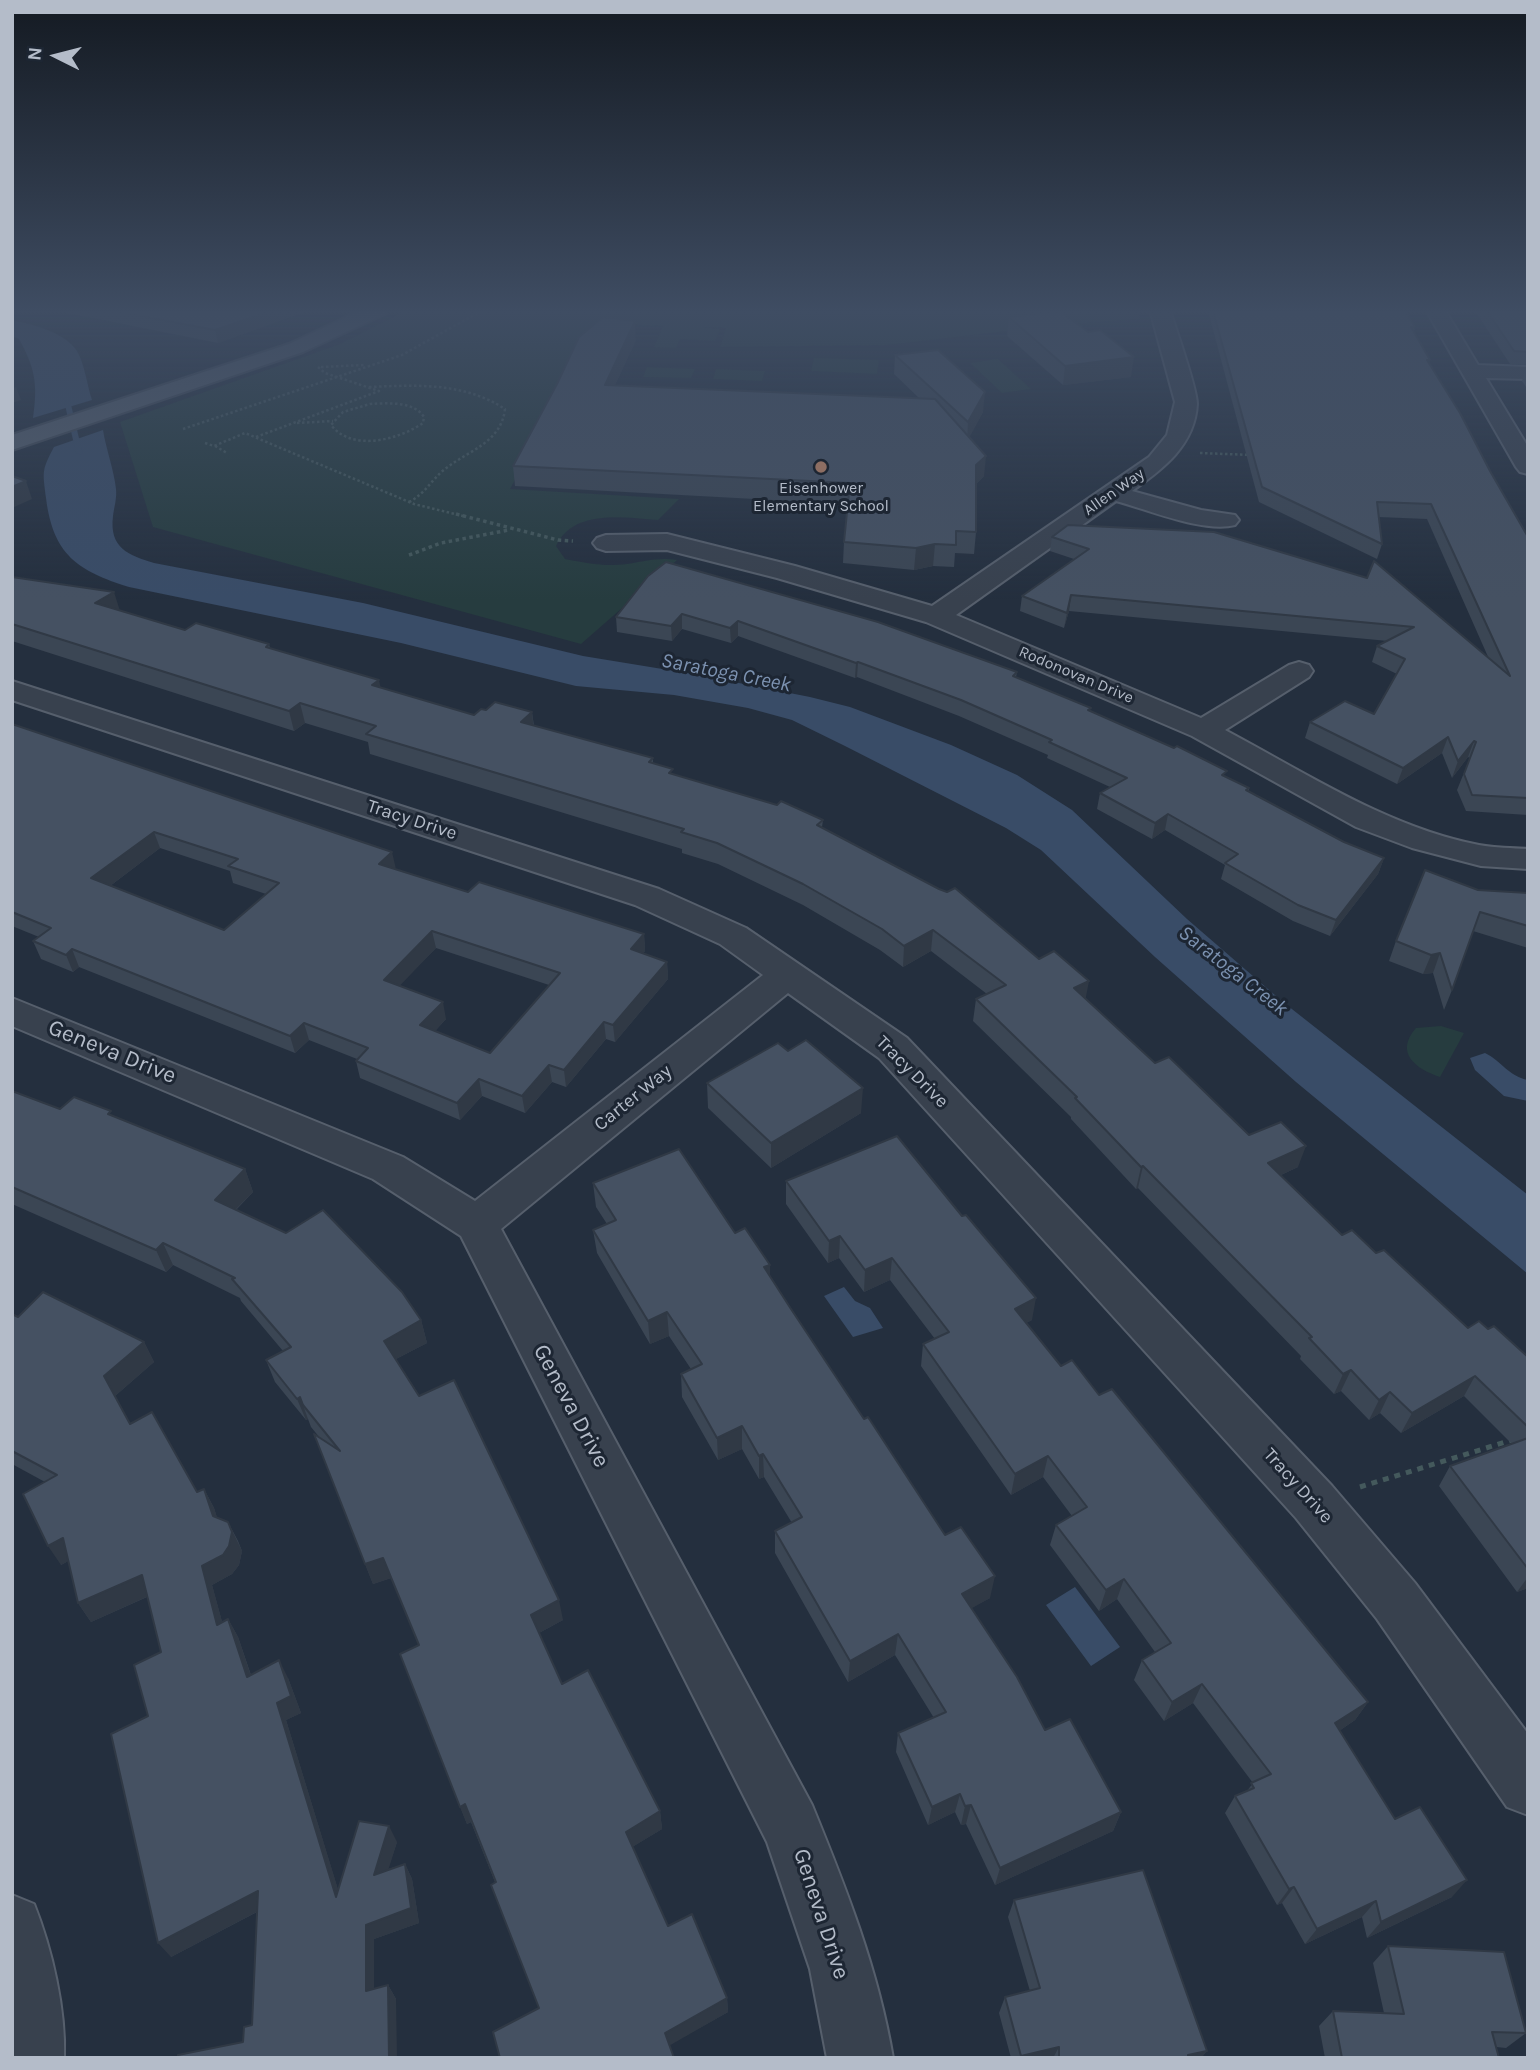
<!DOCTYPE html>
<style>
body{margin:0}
#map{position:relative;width:1540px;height:2070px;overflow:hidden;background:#242f3e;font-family:Karla,sans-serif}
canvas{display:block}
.frame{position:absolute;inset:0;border:14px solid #b4bcc9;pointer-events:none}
.north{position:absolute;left:21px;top:21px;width:70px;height:70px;-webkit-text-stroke:5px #1d2633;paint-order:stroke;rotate:276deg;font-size:19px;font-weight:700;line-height:28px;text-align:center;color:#b4bcc9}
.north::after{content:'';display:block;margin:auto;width:24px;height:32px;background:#b4bcc9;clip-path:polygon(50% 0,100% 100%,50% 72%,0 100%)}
</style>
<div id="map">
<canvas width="1540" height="2070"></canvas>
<div class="frame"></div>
<div class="north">N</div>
</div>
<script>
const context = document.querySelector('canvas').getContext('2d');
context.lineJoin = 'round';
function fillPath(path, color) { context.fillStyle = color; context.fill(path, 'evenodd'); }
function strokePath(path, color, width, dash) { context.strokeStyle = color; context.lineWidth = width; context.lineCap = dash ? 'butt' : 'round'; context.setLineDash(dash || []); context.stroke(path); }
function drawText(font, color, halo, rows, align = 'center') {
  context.font = font + ' Karla,sans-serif'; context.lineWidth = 6; context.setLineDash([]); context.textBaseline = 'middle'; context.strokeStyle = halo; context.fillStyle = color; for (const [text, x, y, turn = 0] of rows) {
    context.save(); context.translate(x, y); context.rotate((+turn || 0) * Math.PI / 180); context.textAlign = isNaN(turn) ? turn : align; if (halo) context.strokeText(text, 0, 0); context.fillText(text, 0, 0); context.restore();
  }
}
fillPath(new Path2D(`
 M1139,310L1140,319L1059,325L887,345L720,347L726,328L702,327L720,329L715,341L680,339L676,348L654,347L663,326L600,323L510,489L679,499L658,520C623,517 573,509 556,546L565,559C586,563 606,567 627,564C646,561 658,557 677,560L581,644L153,527L120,422L340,344L405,311Z
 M814,358L879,360L877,374L811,371Z
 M997,359H998L1031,389L1002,393L970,363Z
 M647,367L695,369L691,378L643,377Z
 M716,369L765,371L762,381L713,379Z
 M1441,1026L1464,1033L1440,1077C1416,1069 1394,1053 1416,1028Z`), '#263c3f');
fillPath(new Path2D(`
 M12,320C32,324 65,332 77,351C85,365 87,385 92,400L33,418C38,384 35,368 19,339L12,336Z
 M103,430C106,449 114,470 116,489C117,498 114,508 113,516C109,548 128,555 154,563L363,603L583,656L693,674L810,697L850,707L951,745L1017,775L1072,810L1187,919L1283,1002L1528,1195V1274L1296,1082L1155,957L1041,850L1006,828L845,746L792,720L748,708L674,695L576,686L401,643L129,587C78,571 53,555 46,498C43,472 41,471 54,447Z
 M1485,1053C1503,1062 1508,1076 1528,1080V1101L1504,1096L1475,1070L1470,1058Z
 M844,1287L855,1301L870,1308L883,1328L853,1337L824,1296Z
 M1075,1587L1120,1647L1091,1666L1046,1605Z`), '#394c67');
fillPath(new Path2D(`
 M65,390L68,392L83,455L76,453L62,392Z`), '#394c67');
const minor = new Path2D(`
 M1150,310H1170C1176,329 1197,388 1197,404C1195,445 1163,469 1132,491L1201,510L1235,515L1239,520L1235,525C1203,533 1149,510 1116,501L956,615L1201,718L1289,665L1299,662L1309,665L1313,671L1309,677L1225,730C1306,773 1387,827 1479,845C1495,848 1512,848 1528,849V869L1481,866L1412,848L1356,827L1192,736L926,622L777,578L667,550L606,551L597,548L593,543L597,538L606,535L667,534L795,566L932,606L1149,457L1167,435L1175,402Z
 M1426,310H1445L1478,365L1528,367V379L1486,378L1528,447V474L1520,472L1516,467Z
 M12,681L659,889L746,928L907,1038L1332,1486L1415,1583L1528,1734V1815L1507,1807L1377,1619L1296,1518L879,1058L788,993L501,1229L812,1805C846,1888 878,1969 893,2058H827L810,1969L767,1842L461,1236L373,1179L12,1026V998L403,1157L475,1201L763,975L720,944L635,905L12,700Z
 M12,1895L34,1904C52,1949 66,2010 64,2058H12Z`);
const major = new Path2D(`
 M361,310H387L385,314L303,352L12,450V435L289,344Z`);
strokePath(minor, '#565f6c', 4);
strokePath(major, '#414a57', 4);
strokePath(new Path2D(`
 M321,367L364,365
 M369,387C417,385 463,382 505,409C501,443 469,450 445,469C432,479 425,494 409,502
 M370,404C387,403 414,401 424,417L423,423C398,440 352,452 331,425L343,412Z
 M297,423L333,421
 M183,429L402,355L483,310
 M256,437L379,391L325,373L318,367
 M205,443L214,446L245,433L414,504L463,516
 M215,446L227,453
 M1200,453L1251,455`), '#44595c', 2.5, [2.5, 2.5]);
strokePath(new Path2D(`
 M456,514L558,540L573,541
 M409,555L441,543L509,530`), '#44595c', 3.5, [3.5, 3.5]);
strokePath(new Path2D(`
 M1360,1487L1512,1440`), '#44595c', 5, [6, 6]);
fillPath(minor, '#38414e');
fillPath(major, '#56606e');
fillPath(new Path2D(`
 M57,311H308L218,343Z
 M1208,311H1405L1415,327L1414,332L1430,360L1429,363L1528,537V815L1466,811L1457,790L1470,758L1468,757L1452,778L1442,753L1397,784L1305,738L1310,722L1374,714L1397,674L1372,662L1377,646L1388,641L1069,611L1064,628L1020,611L1022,596L1074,559L1050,551L1052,537L1214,532L1489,659L1427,519L1379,517L1382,544L1377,559L1259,502Z
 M1475,311H1528V365L1510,364Z
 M1009,317L1088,332L1131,377L1063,385L1007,336Z
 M636,340L615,385L919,398L894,374L895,355L983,412L969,437L984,476L976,484V532L974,554L955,553L954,567L933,566L914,570L843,563L844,542L847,504L515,486L513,466Z
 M1526,368H1528V390L1522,381Z
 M648,576L1017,672L1016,677L1090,711L1249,788V791L1344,842L1384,858L1378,874L1330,936L1293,921L1221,879L1225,865L1165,830L1152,839L1097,809L1100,793L1110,787L1047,758L1048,755L959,716L857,677L855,678L738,636L731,643L682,629L672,641L617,632L616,617Z
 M12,577L120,611L185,630L269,644L270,648L380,688L474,715L486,710L532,712L534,726L653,758V763L673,774L823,820L822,827L1086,999L1155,1063L1249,1135L1298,1167L1281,1175L1342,1235L1376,1253L1468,1328L1488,1329L1528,1357V1588L1517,1592L1439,1486L1450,1466L1512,1444L1464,1396L1401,1433L1380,1413L1369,1420L1341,1391L1334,1394L1300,1359L1301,1356L1138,1188L1136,1189L1071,1119V1117L973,1021L976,999L987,994L931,951L903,967L880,950L803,905L718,864L682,853V849L370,754L368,742L305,723L294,731L12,641Z
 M12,724L396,869L468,892L644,934L645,951L643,953L667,962L668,979L615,1042L606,1039L566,1087L552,1082L525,1113L482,1096L460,1120L360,1078L356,1061L357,1059L309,1040L295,1053L79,967L73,972L41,959L33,941L39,937L12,926ZM160,848L230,871L233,883L266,894L224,930L110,886ZM436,948L549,985L490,1053L435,1031L446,1019L399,985Z
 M1478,890L1528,893V948L1473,931L1452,990L1444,1010L1433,973L1423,974L1389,961L1396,941Z
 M707,1083L861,1113L771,1168L708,1108Z
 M12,1091L60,1109L113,1116L245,1169L253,1192L236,1210L421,1320L427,1343L396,1359L563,1620L539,1633L562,1684L660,1811L662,1829L632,1847L668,1926L727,1998L728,2012L669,2045L539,2008L495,1882L471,1822L467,1824L400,1654L419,1646L391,1578L373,1584L314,1434L320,1438L311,1427L308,1419L306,1420L275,1382L266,1360L283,1351L241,1301L240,1298L173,1265L166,1272L12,1204Z
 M786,1181L1032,1320L1026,1323L1061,1366L1099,1395L1368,1702L1355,1720L1339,1731L1395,1819L1452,1897L1367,1938L1362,1917L1305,1944L1282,1903L1277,1905L1225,1813L1235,1796L1247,1791L1253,1783L1193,1703L1164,1721L1134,1680L1142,1660L1155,1652L1117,1599L1099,1611L1050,1545L1056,1525L1072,1516L1043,1477L1011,1495L921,1366L923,1344L935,1339L890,1280L864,1292L839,1258L828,1263L786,1204Z
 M593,1183L735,1233L770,1276L864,1419L945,1535L990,1598L971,1608L1045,1730L1121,1812L1113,1831L995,1885L966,1824L961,1825L955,1812L928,1825L896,1752L898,1733L934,1718L895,1655L848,1682L775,1553V1531L792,1523L764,1477L759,1479L742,1449L718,1460L682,1397L681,1374L691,1369L669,1336L650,1344L597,1253L593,1230L607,1224L596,1207Z
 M12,1314L18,1317L144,1342L154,1362L115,1396L130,1424L197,1492L204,1489L214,1508L217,1518L228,1522L238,1541L242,1551L239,1565L232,1574L212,1585L222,1622L228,1619L238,1637L251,1675L288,1678L301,1713L286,1720L338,1890L397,1842L388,1869L405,1864L412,1879L419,1923L374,1939V1989L388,1985L396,1999L243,2042L252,2025L257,1912L171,1957L148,1716L161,1652L147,1597L91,1622L78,1603L68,1561L61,1565L45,1482L12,1464Z
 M1014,1900L1207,2051L1201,2058H1011L999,2013L1005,1997L1030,1991L1008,1917Z
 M1388,1946L1526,2033L1506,2048L1496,2047L1499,2058H1325L1319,2026L1333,2011L1384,2013L1373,1963Z`), '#3b4654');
fillPath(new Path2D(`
 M271,311H308L218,343L215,330Z
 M635,321L636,340L606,404L605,385Z
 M1134,357L1131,377L1063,385L1065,366Z
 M16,387L21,400L12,403V388Z
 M985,392L983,412L967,442L968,422Z
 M986,456L984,476L974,486L976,465Z
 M26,481L32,499L12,508V487Z
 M935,544L933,566L914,570L916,548Z
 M114,592L120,611L95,603Z
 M1071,595L1069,611L1064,628L1067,613Z
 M682,614V629L672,641L671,626Z
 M738,621V636L731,643L730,628Z
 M858,662L857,677L855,678L856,663Z
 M379,680L383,699L372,685Z
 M300,703L305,723L294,731L289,711Z
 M532,712L534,732L521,722Z
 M1448,737L1442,753L1397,784L1403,768Z
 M1474,741L1468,757L1452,778L1458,761Z
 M1168,814L1165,830L1152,839L1155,823Z
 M154,832L160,848L98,895L91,878Z
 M392,852L396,869L379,864Z
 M1384,858L1378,874L1330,936L1336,920Z
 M933,930L931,951L903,967L904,946Z
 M432,931L436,948L389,997L384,980Z
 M644,934L645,951L632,966L631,949Z
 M72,949L79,967L73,972L66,955Z
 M1440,953L1433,973L1423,974L1431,955Z
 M667,962L668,979L615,1042L613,1025Z
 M1089,981L1085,1002L1074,988Z
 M443,1002L446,1019L424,1043L420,1025Z
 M604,1022L606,1039L566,1087L564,1070Z
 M304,1023L309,1040L295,1053L290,1036Z
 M549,1065L552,1082L525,1113L522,1096Z
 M479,1079L482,1096L460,1120L457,1103Z
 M863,1088L861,1113L771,1168V1143Z
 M1306,1146L1298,1167L1261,1184L1268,1163Z
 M1143,1166L1138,1188L1136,1189L1141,1167Z
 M245,1169L253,1192L223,1222L215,1200Z
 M840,1236L839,1258L828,1263L829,1241Z
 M163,1243L173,1265L166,1272L156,1250Z
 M892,1258L890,1280L864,1292L865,1270Z
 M770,1265V1288L764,1267Z
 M1036,1298L1032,1320L1011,1331L1015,1309Z
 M667,1312L669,1336L650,1344L648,1321Z
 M421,1320L427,1343L390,1362L384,1341Z
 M144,1342L154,1362L115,1396L104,1376Z
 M1351,1370L1341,1391L1334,1394L1343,1374Z
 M1475,1376L1464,1396L1401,1433L1412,1413Z
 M1390,1392L1380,1413L1369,1420L1379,1400Z
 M300,1397L308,1419L306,1420L297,1399Z
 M742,1426V1449L718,1460L717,1438Z
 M763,1454L764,1477L759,1479V1456Z
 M1048,1456L1043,1477L1011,1495L1015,1474Z
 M204,1489L214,1508L223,1535L213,1516Z
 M228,1522L242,1551L239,1565L232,1574L212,1585L228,1643L217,1625L202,1566Z
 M63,1538L76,1557L61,1565L48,1546Z
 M383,1558L391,1578L373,1584L365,1564Z
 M142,1575L153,1594L91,1622L78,1603Z
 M995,1576L990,1598L958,1616L962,1594Z
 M1528,1577V1588L1517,1592Z
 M1124,1579L1117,1599L1099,1611L1106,1590Z
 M559,1600L563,1620L535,1635L531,1615Z
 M228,1619L238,1637L257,1694L247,1677Z
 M898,1634L895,1655L848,1682L850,1661Z
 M279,1660L288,1678L301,1713L286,1720L345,1912L336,1897L277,1703Z
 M1202,1684L1193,1703L1164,1721L1172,1702Z
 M1368,1702L1355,1720L1323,1742L1335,1723Z
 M960,1794L955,1812L928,1825L932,1807Z
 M465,1804L471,1822L467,1824L460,1807Z
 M971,1805L966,1824L961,1825L965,1806Z
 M660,1811L662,1829L629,1849L626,1832Z
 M1121,1812L1113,1831L995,1885L1000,1868Z
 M389,1826L397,1842L382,1890L374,1875Z
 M405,1864L412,1879L419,1923L374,1939V2004L366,1991V1925Z
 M1467,1880L1452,1897L1367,1938L1381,1922Z
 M1294,1887L1282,1903L1277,1905L1289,1889Z
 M258,1891L268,1906L171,1957L158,1943Z
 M1376,1901L1362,1917L1305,1944L1317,1929Z
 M388,1985L396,1999L397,2058H389Z
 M727,1998L728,2012L667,2047L665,2033Z
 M1059,2047L1053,2058H1021V2056Z
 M1207,2051L1201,2058H1186L1188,2055Z`), '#303945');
const building = new Path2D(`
 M114,311H271L215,330Z
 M1060,311L1088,332L1100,330L1134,357L1065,366L1009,317Z
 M1213,311H1405L1415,327H1411L1430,360H1427L1460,413L1490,471L1528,537V798L1472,795L1464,774L1476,742L1474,741L1458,761L1448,737L1403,768L1310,722L1345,701L1374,714L1405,659L1377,646L1414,627L1071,595L1067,613L1022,596L1089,549L1052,537L1068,525L1214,532L1367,578L1374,561L1510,676L1431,504L1377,502L1382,544L1262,487Z
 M1487,311H1528V352L1514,351Z
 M603,317L635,321L605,385L935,399L986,456L976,465V532L956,531V545L935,544L916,548L844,542L850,483L513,466L557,384L579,337Z
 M938,350L985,392L968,422L895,355Z
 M12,476L26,481L12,487Z
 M666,562L878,622L1017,672L1013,676L1091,708L1088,710L1174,748L1177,746L1227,771L1222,775L1249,788L1246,790L1344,842L1384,858L1336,920L1298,905L1225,863L1238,854L1168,814L1155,823L1100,793L1127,778L1049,742L1052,740L961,700L858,662L856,663L738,621L730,628L682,614L671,626L616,617L648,576Z
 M12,577L114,592L95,603L185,630L196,623L269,644L266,647L379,680L372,685L474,715L481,709L486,710L495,702L532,712L521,722L653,758L649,762L673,769L669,773L777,805L781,801L823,820L817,825L939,889L947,892L955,888L1039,959L1054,951L1089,981L1074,988L1155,1063L1169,1057L1249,1135L1281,1122L1306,1146L1268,1163L1342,1235L1352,1230L1376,1253L1384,1250L1468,1328L1479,1321L1488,1329L1494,1326L1528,1357V1427L1475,1376L1412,1413L1390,1392L1379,1400L1351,1370L1343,1374L1309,1338L1312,1337L1143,1166L1141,1167L1075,1098L1077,1097L976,999L1006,985L933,930L904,946L882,929L803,884L717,843L681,832L684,829L366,734L376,726L300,703L289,711L12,624Z
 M12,724L392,852L379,864L468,892L479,882L644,934L631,949L667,962L613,1025L604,1022L564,1070L549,1065L522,1096L479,1079L457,1103L356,1061L368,1048L304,1023L290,1036L72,949L66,955L33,941L51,928L12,912ZM154,832L238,859L228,866L279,883L224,930L91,878ZM432,931L560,973L490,1053L420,1025L443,1002L384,980Z
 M1425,870L1478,890L1528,893V926L1480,912L1452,990L1440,953L1431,955L1396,941Z
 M806,1040L863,1088L771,1143L707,1083L778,1043L788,1051Z
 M12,1091L60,1109L74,1097L111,1111L108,1114L245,1169L215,1200L286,1233L323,1210L402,1292L421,1320L384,1341L419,1396L454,1380L559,1600L531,1615L562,1684L588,1670L660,1811L626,1832L668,1926L692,1914L727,1998L665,2033L674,2058H500L493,2032L539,2008L491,1885L496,1882L465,1804L460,1807L400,1654L419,1645L383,1558L365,1564L314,1434L340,1451L303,1405L300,1397L297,1399L266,1360L291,1347L232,1279L235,1278L163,1243L156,1250L12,1187Z
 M897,1136L962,1216L966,1215L1036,1298L1015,1309L1061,1366L1072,1360L1099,1395L1112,1389L1368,1702L1335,1723L1395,1819L1420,1807L1467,1880L1381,1922L1376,1901L1317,1929L1294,1887L1289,1889L1235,1796L1254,1788L1251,1783L1271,1774L1202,1684L1172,1702L1142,1660L1171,1643L1124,1579L1106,1590L1056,1525L1087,1507L1048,1456L1015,1474L923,1344L949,1332L892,1258L865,1270L840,1236L829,1241L786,1181Z
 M679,1149L735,1233L745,1228L770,1265L764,1267L791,1309L864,1419L868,1417L945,1535L961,1527L995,1576L962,1594L1017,1677L1045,1730L1070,1719L1121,1812L1000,1868L971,1805L965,1806L960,1794L932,1807L898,1733L946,1712L898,1634L850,1661L775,1531L802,1517L763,1454L759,1456L742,1426L717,1438L681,1374L702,1364L667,1312L648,1321L593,1230L616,1220L593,1183Z
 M43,1292L144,1342L104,1376L130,1424L152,1412L197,1492L204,1489L213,1516L228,1522L232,1532L229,1546L223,1555L202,1566L217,1625L228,1619L247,1677L279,1660L291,1696L277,1703L336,1897L359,1821L389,1826L374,1875L405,1864L411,1908L366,1925V1991L388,1985L389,2058H178V2055L243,2042L244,2027L252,2025L258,1891L158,1943L111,1734L148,1716L134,1665L161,1652L142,1575L78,1603L63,1538L48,1546L23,1494L57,1475L12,1451V1314L18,1317Z
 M1528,1438V1569L1450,1466Z
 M1143,1870L1207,2051L1188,2055V2058H1059V2047L1021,2056L1005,1997L1040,1988L1014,1900Z
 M1388,1946L1504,1952L1526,2033L1492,2032L1499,2058H1342L1333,2011L1404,2014Z`);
fillPath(building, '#455162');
strokePath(building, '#303945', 2);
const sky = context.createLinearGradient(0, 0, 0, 600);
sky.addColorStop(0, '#141a22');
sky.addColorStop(0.52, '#3f4d63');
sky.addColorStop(1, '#3f4d6300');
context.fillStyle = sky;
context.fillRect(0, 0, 1540, 600);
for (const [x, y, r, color] of [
 [821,467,7,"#8d6e63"]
]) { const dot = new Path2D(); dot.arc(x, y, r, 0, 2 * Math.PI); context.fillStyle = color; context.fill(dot); strokePath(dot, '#1d2633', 2.5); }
drawText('16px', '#b4bcc9', '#1d2633', [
 ["Eisenhower",821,488],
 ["Elementary School",821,506]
]);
drawText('16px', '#b4bcc9', '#1d2633', [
 ["Allen Way",1114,492,-35],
 ["Rodonovan Drive",1076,675,23]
]);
drawText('19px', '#b4bcc9', '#1d2633', [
 ["Tracy Drive",412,820,18],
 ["Tracy Drive",912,1072,45],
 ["Carter Way",633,1098,-39],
 ["Tracy Drive",1298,1486,48]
]);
drawText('italic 21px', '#7c92b1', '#1d2633', [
 ["Saratoga Creek",726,673,11],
 ["Saratoga Creek",1233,971,38]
]);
drawText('23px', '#b4bcc9', '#1d2633', [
 ["Geneva Drive",112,1052,22],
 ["Geneva Drive",571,1406,62],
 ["Geneva Drive",821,1914,72]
]);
</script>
